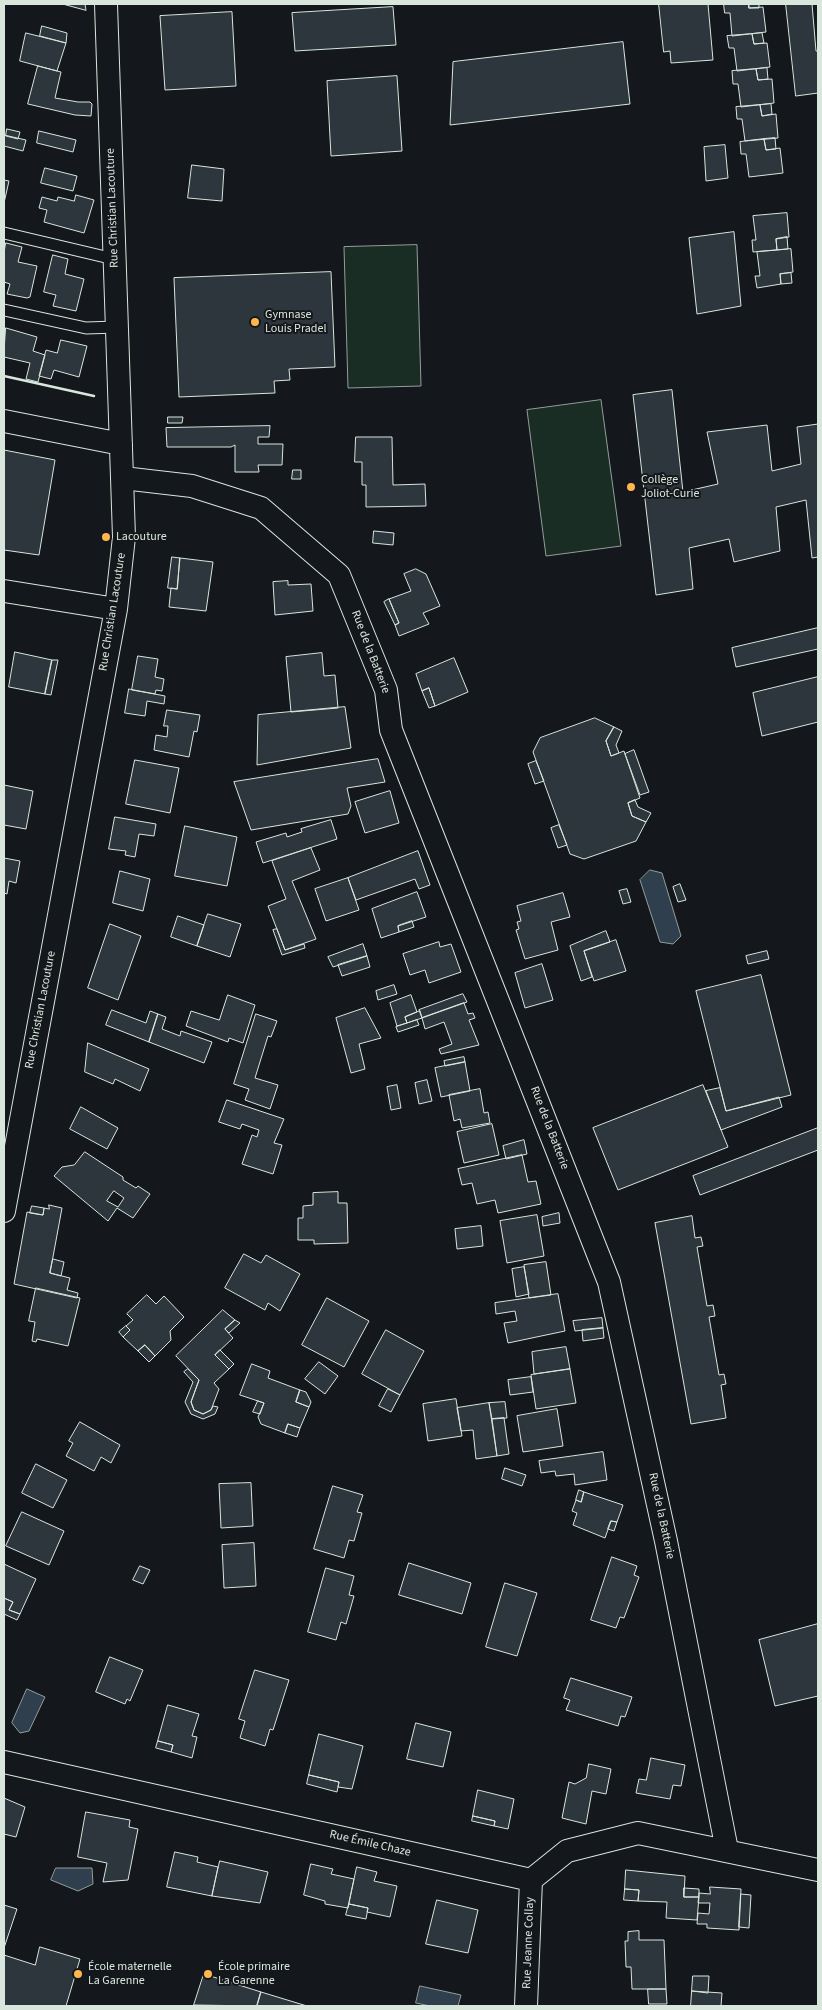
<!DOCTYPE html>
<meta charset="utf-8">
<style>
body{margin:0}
#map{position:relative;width:822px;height:2010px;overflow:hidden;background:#14181c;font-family:"Source Sans 3",sans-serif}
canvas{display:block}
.frame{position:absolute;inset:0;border:5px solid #d8e6dc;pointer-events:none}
</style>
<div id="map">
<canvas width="822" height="2010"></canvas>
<div class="frame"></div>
</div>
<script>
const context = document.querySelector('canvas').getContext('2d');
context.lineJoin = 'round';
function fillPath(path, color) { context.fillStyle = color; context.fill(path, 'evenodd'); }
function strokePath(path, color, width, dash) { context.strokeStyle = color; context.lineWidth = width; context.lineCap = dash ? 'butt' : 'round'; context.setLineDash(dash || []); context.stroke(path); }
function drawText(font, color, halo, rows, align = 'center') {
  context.font = font + ' "Source Sans 3",sans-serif'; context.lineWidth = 4; context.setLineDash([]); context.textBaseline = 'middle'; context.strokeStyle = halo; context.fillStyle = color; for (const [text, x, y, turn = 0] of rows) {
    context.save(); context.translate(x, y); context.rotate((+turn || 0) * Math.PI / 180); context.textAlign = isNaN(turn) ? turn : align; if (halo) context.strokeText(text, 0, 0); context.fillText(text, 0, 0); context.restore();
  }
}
const green = new Path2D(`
 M417,245L421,386L348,388L344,247Z
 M601,400L621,546L546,556L527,410Z`);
fillPath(green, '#1a2d24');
strokePath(green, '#939e99', 1);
const water = new Path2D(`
 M650,870L662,873L681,936L673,944L660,942L640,880Z
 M27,1689L45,1697L29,1731L20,1733L12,1723Z
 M56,1868H92L93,1884L78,1891L51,1880Z
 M420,1986L461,1995L458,2006H430L416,2003Z`);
fillPath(water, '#2f3f4d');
strokePath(water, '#939e99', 1);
const building = new Path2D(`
 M63,4H85L86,10Z
 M659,4H708L713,60L671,63L670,51L664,52Z
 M724,4H749V8L763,7L766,32L732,36L730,13H725Z
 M749,4H759V8H749Z
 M786,4H812L816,51H818V93L796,96Z
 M393,7L396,45L295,51L292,13Z
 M232,12L236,86L165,90L160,16Z
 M42,26L67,33L66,43L40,36Z
 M26,33L66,43L57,71L20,61Z
 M762,33L764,43L754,44L752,34Z
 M752,34L754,44L767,43L770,67L737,71L734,48H729L727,36Z
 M623,42L630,104L450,125L453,62Z
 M38,66L61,72L55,98L78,102H90L92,104L91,116L75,115L28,104Z
 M767,68L768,79L758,80L756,69Z
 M756,69L758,80L772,79L774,103L741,107L738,84H733L732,71Z
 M397,76L402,151L331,156L327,81Z
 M771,104L772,114L762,116L760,105Z
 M760,105L762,116L776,114L778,138L745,141L742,119H737L736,107Z
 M7,129L20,132L18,139L6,136Z
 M39,131L76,140L73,152L37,143Z
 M4,135L26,140L23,151L4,146Z
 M775,138L776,149L766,150L764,139Z
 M764,139L766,150L780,148L783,173L749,177L746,154H741L740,142Z
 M725,145L728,178L706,181L704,147Z
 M192,165L224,169L222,201L188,198Z
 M45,168L77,176L73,191L41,183Z
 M4,180L9,181L4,203Z
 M76,195L94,200L84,233L44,222L47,210L39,208L42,197L57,201L58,197L74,201Z
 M787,213L789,237L776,239L777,250L753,252L752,240H756L753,216Z
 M734,232L741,306L697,314L689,238Z
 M787,237L788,249L777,250L776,239Z
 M6,243L22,247L18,262L37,266L30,297L27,298L7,294L10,284L4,282V253Z
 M791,249L793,272L780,274L781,284L757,288L755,276H760L757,252Z
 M53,255L68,259L65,274L84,279L76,311L53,306L56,295L44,292Z
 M331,272L335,367L289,369L290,380L274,381L275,393L179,397L174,278Z
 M791,273L792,283L781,284L780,274Z
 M6,328L37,337L33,351L45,355L38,382L26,379L30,363L4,357Z
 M61,340L87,346L79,377L54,370L51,379L39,376L46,350L57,353Z
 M672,390L683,492L718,484L707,432L767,425L772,471L801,464L797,427L818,424V557L812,558L806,500L776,507L780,551L734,562L729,539L689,548L693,589L656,595L633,395Z
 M168,417H183L182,423H168Z
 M270,426L269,437H258V444H283L282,465H258L259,472H235V445L231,447H167L166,428Z
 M356,437H392L393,485L425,484L426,506L366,507V485H362V462H355Z
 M4,450L55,460L39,555L4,550Z
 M293,470H301V479H292Z
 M374,531L394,533L393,545L373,543Z
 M172,557L180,558L177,589L168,588Z
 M180,558L213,562L206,611L169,607L171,588L177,589Z
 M416,569L426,574L440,606L423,613L429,624L399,636L395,625L399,623L389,599L411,591L404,574Z
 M288,581V585L311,584L313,611L275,615L273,582Z
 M389,599L399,623L395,625L384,602Z
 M818,628V649L736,667L732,648Z
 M15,652L52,660L45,694L9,687Z
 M322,653L324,676L335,675L338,708L291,712L286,657Z
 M138,656L158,659L155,677L164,679L162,691L156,690L155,694L132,690Z
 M454,658L468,692L435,706L429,688L422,691L416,674Z
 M52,660H58L51,695L45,694Z
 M818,677V722L762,736L753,693Z
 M429,688L435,706L429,708L422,691Z
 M129,689L165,696L164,704L147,701L145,716L125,713Z
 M345,707L351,748L257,765L258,715Z
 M167,710L200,715L197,732L194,731L189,757L154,750L156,735L167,737L168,726H164Z
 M595,718L614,727L606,741L611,756L624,751L640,798L628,803L632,816L646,822L636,841L584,859L570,854L533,752L540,738Z
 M614,727L622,731L616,745L619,753L611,756L606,741Z
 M634,750L649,792L640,795L625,754Z
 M378,759L385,782L347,788L351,806L348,814L251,830L234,782Z
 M135,760L179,768L170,813L126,804Z
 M536,761L544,781L535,784L528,764Z
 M4,785L33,791L26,829L4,825Z
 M390,791L399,823L365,833L355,802Z
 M635,800L638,807L651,813L646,822L632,816L628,803Z
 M115,817L156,824L154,836L139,834L135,857L125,855L126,851L109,849Z
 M331,820L337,839L263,863L256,842L286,833L287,837L302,832L301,829Z
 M559,825L567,845L558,848L551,828Z
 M185,826L237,837L227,886L175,876Z
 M311,848L320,870L292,881L316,939L285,950L268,906L286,899L272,861Z
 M418,851L430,885L419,889L415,879L356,900L348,878Z
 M4,858L20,861L16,883L9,881L7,894L4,893Z
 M120,871L150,879L143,911L113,903Z
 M348,878L359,910L326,921L315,889Z
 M680,884L686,900L678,902L673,887Z
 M627,889L631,902L623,904L619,891Z
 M417,892L426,917L398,926L399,932L381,938L372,909Z
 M563,893L570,917L551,922L558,950L525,959L516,930L519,929L517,922L521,921L517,906Z
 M208,914L241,924L230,957L197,946Z
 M178,916L204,925L197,946L171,937Z
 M412,921L414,927L399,932L398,926Z
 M110,924L141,936L118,1000L88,988Z
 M277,929L285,950L304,944L305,948L282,955L273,930Z
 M606,931L610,942L584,951L592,977L581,981L570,946Z
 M616,940L626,971L594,981L584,951Z
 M439,942L440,947L451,944L461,972L429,983L425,970L410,975L403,954Z
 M363,944L367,956L333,967L328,957Z
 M767,951L769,959L748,964L746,956Z
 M367,956L370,967L342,976L338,965Z
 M542,964L553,1000L525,1008L515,973Z
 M761,975L791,1095L726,1111L696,991Z
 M394,985L397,994L378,1000L376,991Z
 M463,994L467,1002L422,1018L419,1010Z
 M228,995L255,1005L243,1043L229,1038L228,1042L186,1026L191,1011L219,1020Z
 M411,995L417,1012L405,1017L407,1023L397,1026L390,1003Z
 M464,1003L468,1014L473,1013L475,1018L469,1020L479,1045L441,1054L439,1049L452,1044L444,1022L425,1029L422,1018Z
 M365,1008L381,1038L359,1044L365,1069L351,1073L336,1018Z
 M112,1010L146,1023L150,1011L158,1014L149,1042L106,1025Z
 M420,1011L422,1018L407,1023L405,1017Z
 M158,1014L166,1017L162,1029L180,1036L181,1031L212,1042L204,1063L149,1042Z
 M256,1014L277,1021L271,1037L268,1036L255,1078L278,1085L270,1109L245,1100L249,1089L234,1084Z
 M417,1020L419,1025L398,1032L396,1027Z
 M88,1043L149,1069L140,1091L115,1079L113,1084L85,1072Z
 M464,1057L465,1062L445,1066L444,1061Z
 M465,1062L470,1091L441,1097L435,1068Z
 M427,1080L432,1101L419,1104L415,1083Z
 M397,1085L401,1108L391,1110L387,1087Z
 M703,1085L728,1147L618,1190L593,1128Z
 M720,1088L726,1111L779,1097L782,1107L721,1130L706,1091Z
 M480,1089L484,1113L488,1112L490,1123L462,1128L460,1119L454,1121L449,1095Z
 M227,1100L284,1119L274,1143L282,1145L273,1174L242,1164L252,1135L257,1137L259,1130L242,1124L240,1129L219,1122Z
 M81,1107L118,1128L107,1149L70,1129Z
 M492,1124L499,1155L464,1163L457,1132Z
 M818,1128V1150L700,1195L693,1176Z
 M524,1140L527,1154L506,1159L503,1146Z
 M85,1152L123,1177V1180L136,1188L138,1186L150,1194L133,1218L117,1208L108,1221L54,1176L62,1167L74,1165ZM114,1191L124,1198L118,1207L107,1201Z
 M522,1155L528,1182L536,1181L541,1204L498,1213L495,1200L477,1204L472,1183L462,1185L458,1169Z
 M338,1192V1203H347L348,1243L314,1244V1240H298V1218H303V1206L313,1205V1193Z
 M49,1205L62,1208L50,1273L70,1278L67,1290L78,1293L77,1298L14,1284L27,1212L43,1215L44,1208L49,1209Z
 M32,1206L44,1208L43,1215L30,1213Z
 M559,1213L560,1223L543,1226L542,1217Z
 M537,1215L544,1256L507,1263L500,1221Z
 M692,1216L695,1238L701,1237L703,1246L697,1247L707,1306L713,1305L715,1316L709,1317L719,1375L724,1374L726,1384L721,1385L726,1418L691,1424L655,1223Z
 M481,1226L483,1246L457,1249L455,1229Z
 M244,1254L261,1263L266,1255L300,1274L280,1311L268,1303L265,1310L225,1288Z
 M53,1259L64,1262L61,1276L50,1273Z
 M546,1262L551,1295L529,1298L524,1265Z
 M524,1267L529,1294L516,1297L512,1269Z
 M36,1288L80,1298L68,1346L37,1339L36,1342L32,1341L35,1322L29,1321Z
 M558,1294L565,1331L508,1343L504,1323L517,1321L515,1311L496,1314L495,1303Z
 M147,1295L156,1304L164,1296L184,1317L170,1331L171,1340L155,1356L145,1345L138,1351L123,1337L130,1330L126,1326L133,1320L127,1314Z
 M327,1298L369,1321L344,1367L302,1345Z
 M223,1310L235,1320L225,1329L233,1338L215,1355L229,1369L214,1383L219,1389L211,1410L203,1414L194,1410L191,1402L199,1380L176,1356Z
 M602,1318L603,1328L575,1331L573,1321Z
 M235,1320L240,1323L229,1333L225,1329Z
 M126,1326L130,1330L123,1337L119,1332Z
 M603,1328L604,1338L583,1341L582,1330Z
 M386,1330L424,1351L400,1395L362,1374Z
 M145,1345L155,1356L149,1362L138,1351Z
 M566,1347L570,1369L534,1374L532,1352Z
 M220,1350L234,1364L229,1369L215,1355Z
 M319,1362L338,1376L325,1394L305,1379Z
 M252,1364L270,1371L268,1378L300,1390L296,1402L309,1407L300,1428L288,1424L285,1433L261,1424L258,1417L264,1403L240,1395Z
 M188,1369L199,1380L191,1402L194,1410L203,1414L211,1410L213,1406L218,1407L215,1414L203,1419L191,1414L185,1402L193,1382L184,1372Z
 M570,1369L576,1403L536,1409L531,1375Z
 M531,1377L533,1392L510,1395L508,1380Z
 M388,1389L400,1395L391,1412L379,1406Z
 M300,1390L306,1392L311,1402L309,1407L296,1402Z
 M456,1399L462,1436L428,1441L423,1404Z
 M258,1401L264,1403L260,1414L253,1412Z
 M505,1402L507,1418L492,1419L489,1403Z
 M489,1403L497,1456L476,1459L473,1430L461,1431L457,1408Z
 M557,1409L563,1446L523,1452L517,1416Z
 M504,1418L509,1454L497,1456L492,1419Z
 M80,1422L120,1445L111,1463L101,1457L94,1471L66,1456L73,1443L69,1441Z
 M288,1424L300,1428L297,1437L285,1433Z
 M603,1452L607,1480L575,1485L574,1474L556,1476L555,1471L541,1473L539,1461Z
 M36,1464L67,1480L53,1508L22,1493Z
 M505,1468L526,1475L522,1486L502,1479Z
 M251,1483L253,1526L221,1528L219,1484Z
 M333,1486L363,1495L357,1512L362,1513L354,1541L349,1540L344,1558L314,1549Z
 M579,1490L584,1492L581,1502L576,1500Z
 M584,1492L623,1505L617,1522L611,1521L605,1538L573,1525L577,1513L572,1511L576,1500L581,1502Z
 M22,1512L64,1531L49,1565L6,1546Z
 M611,1521L617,1522L614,1531L608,1529Z
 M254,1543L256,1586L224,1588L222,1545Z
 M612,1557L637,1566L634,1575L639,1577L624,1618L620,1617L616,1628L591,1620Z
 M409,1563L471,1583L462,1614L399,1595Z
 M4,1564L36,1579L20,1614L9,1610L13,1602L4,1598Z
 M140,1566L150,1570L143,1584L133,1580Z
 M326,1568L354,1576L349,1595L354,1596L346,1624L341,1622L336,1640L308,1632Z
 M505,1583L537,1593L517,1656L486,1647Z
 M4,1598L13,1602L9,1610L20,1614L17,1620L4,1614Z
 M818,1624V1696L775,1706L759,1640Z
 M110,1657L143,1670L130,1701L127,1699L125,1704L96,1692Z
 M255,1670L289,1680L273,1730L270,1729L265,1746L240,1738L245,1721L239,1719Z
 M571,1678L632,1697L625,1717L621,1716L618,1726L566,1710L570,1700L564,1698Z
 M168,1705L199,1714L192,1736L197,1737L192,1758L171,1752L173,1745L158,1741Z
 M416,1723L451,1732L443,1767L407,1759Z
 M319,1734L363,1746L352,1789L338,1787L339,1782L309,1775Z
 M158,1741L173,1745L171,1752L156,1748Z
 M651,1758L685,1765L681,1786L673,1785L670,1799L636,1793L639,1779L646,1780Z
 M589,1764L611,1769L606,1794L592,1791L586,1824L562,1818L569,1782L575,1784L586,1778Z
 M309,1775L339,1782L337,1792L307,1784Z
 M478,1790L514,1799L508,1829L494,1826L495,1821L473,1816Z
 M4,1798L25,1807L16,1837L4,1834Z
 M86,1812L130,1820L129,1827L138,1829L128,1880L103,1882L107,1863L78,1857Z
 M473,1816L495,1821L494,1826L472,1821Z
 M175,1852L198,1857L197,1862L218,1867L212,1896L167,1887Z
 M220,1861L268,1872L260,1903L212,1896Z
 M311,1864L333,1869L331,1874L354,1879L348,1908L325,1904V1901L304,1895Z
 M357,1867L377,1872L374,1881L397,1886L390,1917L367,1912L368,1908L349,1904Z
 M626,1870L685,1876L684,1897H699L697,1920L666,1918L667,1902L638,1901L639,1890L625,1889Z
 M710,1887L741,1889L739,1930L707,1928V1924H697L698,1913L709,1914L710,1903H698L699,1893L710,1894Z
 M684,1888L699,1889V1897H684Z
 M625,1889L639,1890L638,1901L624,1900Z
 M741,1894L751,1895L749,1928L739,1927Z
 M437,1900L478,1910L468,1953L426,1944Z
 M349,1904L368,1908L366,1919L346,1915Z
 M4,1905L17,1909L4,1948Z
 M639,1931V1940H664L666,1989H632L631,1967H626L625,1941H628V1932Z
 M40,1947L80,1959L66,2006H4V1955L35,1965Z
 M204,1974L261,1992L257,2006L194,2005Z
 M693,1976H709L708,1993L692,1991Z
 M648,1989H666L667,2004H649Z
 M692,1991L722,1993L721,2006H691Z
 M261,1992L307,2006H257Z`);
fillPath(building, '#2c363c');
strokePath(building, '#d8e6dc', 1);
const lane = new Path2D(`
 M4,233L114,259
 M4,310L86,328L117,327`);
const street = new Path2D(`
 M4,421L121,444
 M123,478L192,486L261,508L339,575L386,690L391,730L609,1282L666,1541L727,1850
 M4,591L116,609
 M4,1211L116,609L124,537L106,4
 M4,1762L531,1880L567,1851L638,1833L818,1870
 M526,2006L531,1880`);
strokePath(lane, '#d8e6dc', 13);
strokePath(street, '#d8e6dc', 24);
strokePath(lane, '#14181c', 11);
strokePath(street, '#14181c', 22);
strokePath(new Path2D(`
 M4,376L94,396`), '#d8e6dc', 2.5);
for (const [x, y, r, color] of [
 [255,322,5,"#ffb74d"],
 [631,487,5,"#ffb74d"],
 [106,537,5,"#ffb74d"],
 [78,1974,5,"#ffb74d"],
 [208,1974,5,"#ffb74d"]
]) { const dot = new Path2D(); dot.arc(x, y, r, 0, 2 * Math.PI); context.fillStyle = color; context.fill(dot); strokePath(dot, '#14181c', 2); }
drawText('12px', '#d8e6dc', '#14181c', [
 ["Rue Christian Lacouture",113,208,-92],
 ["Rue Christian Lacouture",113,612,-81],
 ["Rue de la Batterie",370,652,69],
 ["Rue Christian Lacouture",41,1010,-79],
 ["Rue de la Batterie",549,1128,69],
 ["Rue de la Batterie",661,1516,78],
 ["Rue Émile Chaze",370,1844,13],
 ["Rue Jeanne Collay",529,1943,-88]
]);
drawText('12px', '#d8e6dc', '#14181c', [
 ["Gymnase",265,315],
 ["Louis Pradel",265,329],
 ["Collège",641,480],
 ["Joliot-Curie",641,494],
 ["Lacouture",116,537],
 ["École maternelle",88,1967],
 ["La Garenne",88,1981],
 ["École primaire",218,1967],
 ["La Garenne",218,1981]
], 'left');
</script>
